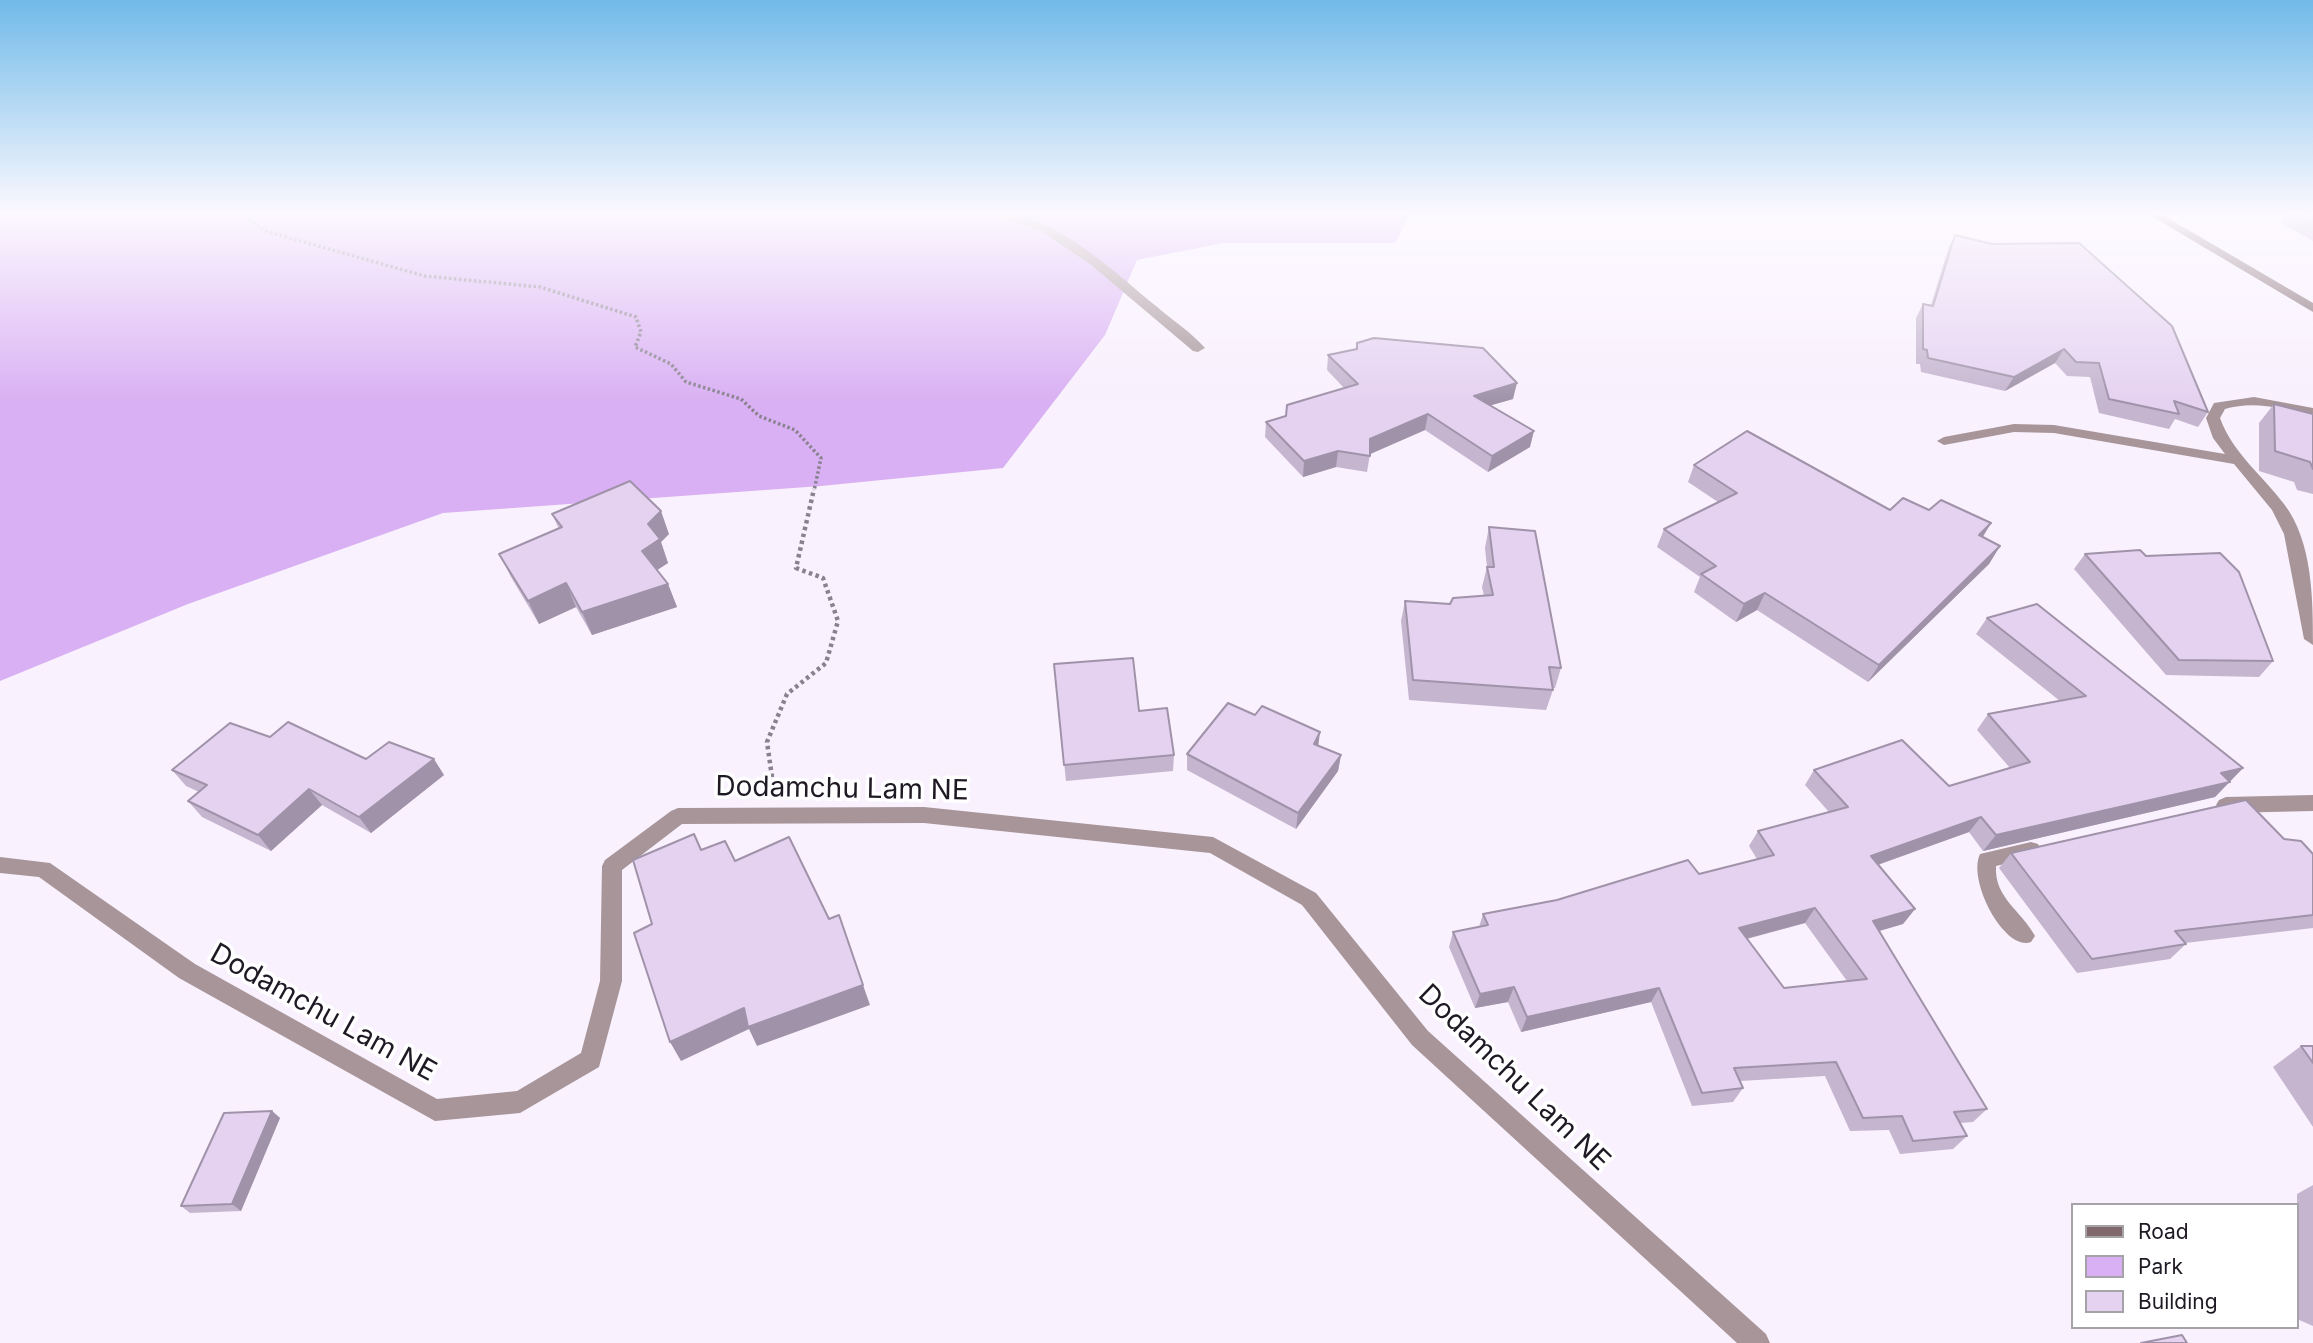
<!DOCTYPE html>
<style>
body{margin:0}
#map{position:relative;width:2313px;height:1343px;overflow:hidden;background:#f9f1fe;font-family:Inter,sans-serif}
canvas{display:block}
.legend{position:absolute;left:2071px;top:1203px;width:228px;height:126px;box-sizing:border-box;background:#fff;border:2px solid #a5a3a7;margin:0;padding:9px 12px;list-style:none;font-size:21px;color:#1f1924}
.legend li{display:flex;align-items:center;gap:14px;height:35px}
.legend b{width:35px;border:2px solid #a5a3a7}
</style>
<div id="map">
<canvas width="2313" height="1343"></canvas>
<ul class="legend">
<li><b style="height:9px;background:#80686d"></b>Road</li>
<li><b style="height:19px;background:#d9b0f3"></b>Park</li>
<li><b style="height:19px;background:#e5d2f1"></b>Building</li>
</ul>
</div>
<script>
const context = document.querySelector('canvas').getContext('2d');
context.lineJoin = 'round';
function fillPath(path, color) { context.fillStyle = color; context.fill(path, 'evenodd'); }
function strokePath(path, color, width, dash) { context.strokeStyle = color; context.lineWidth = width; context.lineCap = dash ? 'butt' : 'round'; context.setLineDash(dash || []); context.stroke(path); }
function drawText(font, color, halo, rows, align = 'center') {
  context.font = font + ' Inter,sans-serif'; context.lineWidth = 7; context.setLineDash([]); context.textBaseline = 'middle'; context.strokeStyle = halo; context.fillStyle = color; for (const [text, x, y, turn = 0] of rows) {
    context.save(); context.translate(x, y); context.rotate((+turn || 0) * Math.PI / 180); context.textAlign = isNaN(turn) ? turn : align; if (halo) context.strokeText(text, 0, 0); context.fillText(text, 0, 0); context.restore();
  }
}
fillPath(new Path2D(`
 M0,214H1410L1395,243H1223L1137,260L1105,335L1003,468L821,486L443,513L188,604L0,681Z`), '#d9b0f3');
strokePath(new Path2D(`
 M215,214L244,216L268,232L425,276L540,287L636,317L641,332L635,347L671,364L686,382L741,399L759,416L795,430L821,458L814,491`), '#89828e', 3.5, [2.5, 2.5]);
strokePath(new Path2D(`
 M773,784L767,742L787,694L826,663L838,621L823,578L796,568L814,489`), '#89828e', 4.5, [3.5, 3.5]);
fillPath(new Path2D(`
 M991,214C1050,209 1113,271 1156,306C1172,320 1191,332 1205,348L1198,352L1193,351L1090,264L1041,231Z
 M2254,397L2313,408V416C2284,409 2255,400 2225,409L2220,418C2232,452 2262,475 2284,504C2313,542 2313,600 2313,645L2304,639L2284,534L2272,510L2234,464L2054,433L2014,432L1944,445L1937,441L1944,437L2014,424L2054,425L2225,454L2213,438L2206,418L2214,403Z
 M2313,795V811L2226,813L2219,810L2216,805L2219,800L2226,797Z
 M924,807L1213,837L1316,893L1428,1031L1766,1334L1770,1343H1737L1412,1045L1302,905L1210,853L924,823L682,824L622,870V981L599,1067L520,1113L435,1121L179,978L39,877L0,873V857L50,863L195,964L437,1099L517,1091L581,1053L600,981L602,866L605,860L671,811L678,808Z
 M2031,842L2038,844L2041,850L2038,856L1996,866C1994,898 2022,911 2035,936L2031,942C2005,952 1967,881 1980,854Z`), '#a79599');
fillPath(new Path2D(`
 M2148,214H2161L2313,303V312Z`), '#80686d');
fillPath(new Path2D(`
 M2286,214H2313V241L2281,223Z
 M1955,235L2208,412L2198,427L2175,419L2169,429L2099,413L2090,377L2067,376L2055,363L2005,391L1921,372L1920,364H1916V318L1923,304L1931,305L1948,249Z
 M1357,343L1513,399L1491,405L1530,447L1488,472L1425,430L1370,454L1367,472L1336,467L1303,477L1265,437L1266,422L1286,416L1344,388L1327,370L1328,355L1357,349Z
 M2274,404L2313,414V494L2297,490L2294,482L2259,471V423Z
 M1694,465L1890,510H1929L1991,523L1983,537L2000,546L1989,564L1868,682L1757,610L1736,622L1694,592L1700,577L1657,547L1664,529L1718,502L1688,482Z
 M552,514L669,534L661,542L668,563L657,570L668,584L677,607L592,635L576,607L539,624L511,577L499,554L559,529Z
 M1489,527L1561,668L1555,688H1552L1553,690L1546,710L1409,700L1401,621L1405,601L1450,604L1484,596L1482,587L1487,567L1485,548Z
 M2085,554L2146,556L2273,661L2259,677L2166,675L2074,569Z
 M1987,618L2243,768L2215,797L1983,851L1969,832L1878,865L1915,909L1903,924L1879,931L1987,1109L1973,1122L1960,1123L1967,1136L1953,1149L1900,1154L1889,1130L1850,1131L1825,1076L1740,1081L1743,1088L1733,1102L1692,1106L1651,1002L1521,1032L1508,1002L1475,1008L1449,947L1453,932L1479,927L1483,914L1699,874L1757,859L1749,846L1758,831L1829,812L1805,785L1814,770L1949,786L2010,768L1977,730L1988,714L2060,701L1976,634ZM1805,923L1847,981L1784,988L1747,939Z
 M1054,664L1139,711L1174,755L1173,771L1066,781Z
 M270,737L366,759L444,775L371,833L322,805L271,851L202,817L188,801L199,792L186,786L172,770Z
 M1318,746L1341,755L1338,771L1296,829L1187,770V754Z
 M2284,839L2313,854V928L2185,943L2186,944L2170,959L2077,973L1999,868L2011,853Z
 M2301,1046H2313V1127L2273,1067Z
 M272,1111L280,1118L241,1211L190,1213L181,1206Z
 M2313,1185V1326L2297,1319V1194Z`), '#c5b5cf');
fillPath(new Path2D(`
 M2064,349L2055,363L2005,391L2014,377Z
 M1517,383L1513,399L1471,411L1474,396Z
 M1428,414L1425,430L1368,455L1370,439Z
 M1534,431L1530,447L1488,472L1492,456Z
 M1338,451L1336,467L1303,477L1304,461Z
 M661,511L669,534L661,542L668,563L651,574L642,551L648,524Z
 M1991,523L1980,541L1979,535Z
 M2000,546L1989,564L1868,682L1879,665Z
 M566,583L576,607L539,624L528,601Z
 M668,584L677,607L592,635L582,612Z
 M1765,593L1757,610L1736,622L1744,604Z
 M1320,732L1318,748L1314,744Z
 M1341,755L1338,771L1296,829L1298,813Z
 M434,759L444,775L371,833L359,817Z
 M2243,768L2215,797L1983,851L1996,835L2221,773Z
 M309,789L322,805L271,851L258,835Z
 M1981,817L1969,832L1860,871L1871,856Z
 M1815,908L1805,923L1730,943L1739,928Z
 M1915,909L1903,924L1862,936L1873,921Z
 M863,985L870,1005L757,1046L749,1029L681,1061L670,1042L744,1008Z
 M1514,987L1508,1002L1475,1008L1480,994Z
 M1659,988L1651,1002L1521,1032L1527,1017Z
 M272,1111L280,1118L241,1211L232,1204Z`), '#a093a9');
const building = new Path2D(`
 M2299,214H2313V221Z
 M1955,235L1992,244L2079,243L2172,326L2208,412L2174,401L2179,414L2109,399L2099,363L2076,362L2064,349L2014,377L1928,358L1927,350L1923,349V304L1933,306Z
 M1374,338L1483,348L1517,383L1474,396L1534,431L1492,456L1428,414L1370,439V456L1338,451L1304,461L1266,422L1286,416L1287,405L1358,384L1328,355L1357,349V343Z
 M2274,404L2313,414V469L2310,462L2275,451Z
 M1747,431L1890,510L1903,498L1929,510L1941,500L1991,523L1979,535L2000,546L1879,665L1765,593L1744,604L1701,574L1716,566L1664,529L1737,493L1694,465Z
 M630,481L661,511L648,524L660,539L642,551L668,584L582,612L566,583L528,601L499,554L562,527L552,514Z
 M1489,527L1535,531L1561,668L1549,667L1553,690L1413,680L1405,601L1450,604L1453,598L1493,595L1487,567H1494Z
 M2140,550L2146,556L2220,553L2239,572L2273,661L2179,660L2085,554Z
 M2037,604L2243,768L2221,773L2230,782L1996,835L1981,817L1871,856L1915,909L1873,921L1987,1109L1954,1112L1967,1136L1913,1141L1902,1116L1863,1118L1836,1062L1734,1068L1743,1088L1702,1093L1659,988L1527,1017L1514,987L1480,994L1453,932L1488,925L1483,914L1557,900L1688,860L1699,874L1774,855L1758,831L1848,807L1814,770L1902,740L1949,786L2030,762L1988,714L2086,696L1987,618ZM1815,908L1867,979L1784,988L1739,928Z
 M1133,658L1139,711L1167,708L1174,755L1064,765L1054,664Z
 M1228,703L1255,715L1262,706L1320,732L1314,744L1341,755L1298,813L1187,754Z
 M288,722L366,759L389,742L434,759L359,817L309,789L258,835L188,801L207,785L172,770L230,723L270,737Z
 M2246,800L2284,839L2301,841L2313,854V915L2175,931L2186,944L2092,959L2011,853Z
 M694,834L701,850L725,841L735,861L789,837L829,919L839,915L863,985L748,1027L744,1008L670,1042L634,933L652,924L633,860Z
 M2301,1046H2313V1063Z
 M272,1111L232,1204L181,1206L224,1113Z
 M2182,1335L2187,1343H2141Z`);
fillPath(building, '#e5d2f1');
strokePath(building, '#a093a9', 2);
const sky = context.createLinearGradient(0, 0, 0, 402);
sky.addColorStop(0, '#71bae9');
sky.addColorStop(0.53, '#fcf9ff');
sky.addColorStop(1, '#fcf9ff00');
context.fillStyle = sky;
context.fillRect(0, 0, 2313, 402);
drawText('28px', '#1f1924', '#fff', [
 ["Dodamchu Lam NE",842,789,1],
 ["Dodamchu Lam NE",323,1013,29],
 ["Dodamchu Lam NE",1514,1078,44]
]);
</script>
